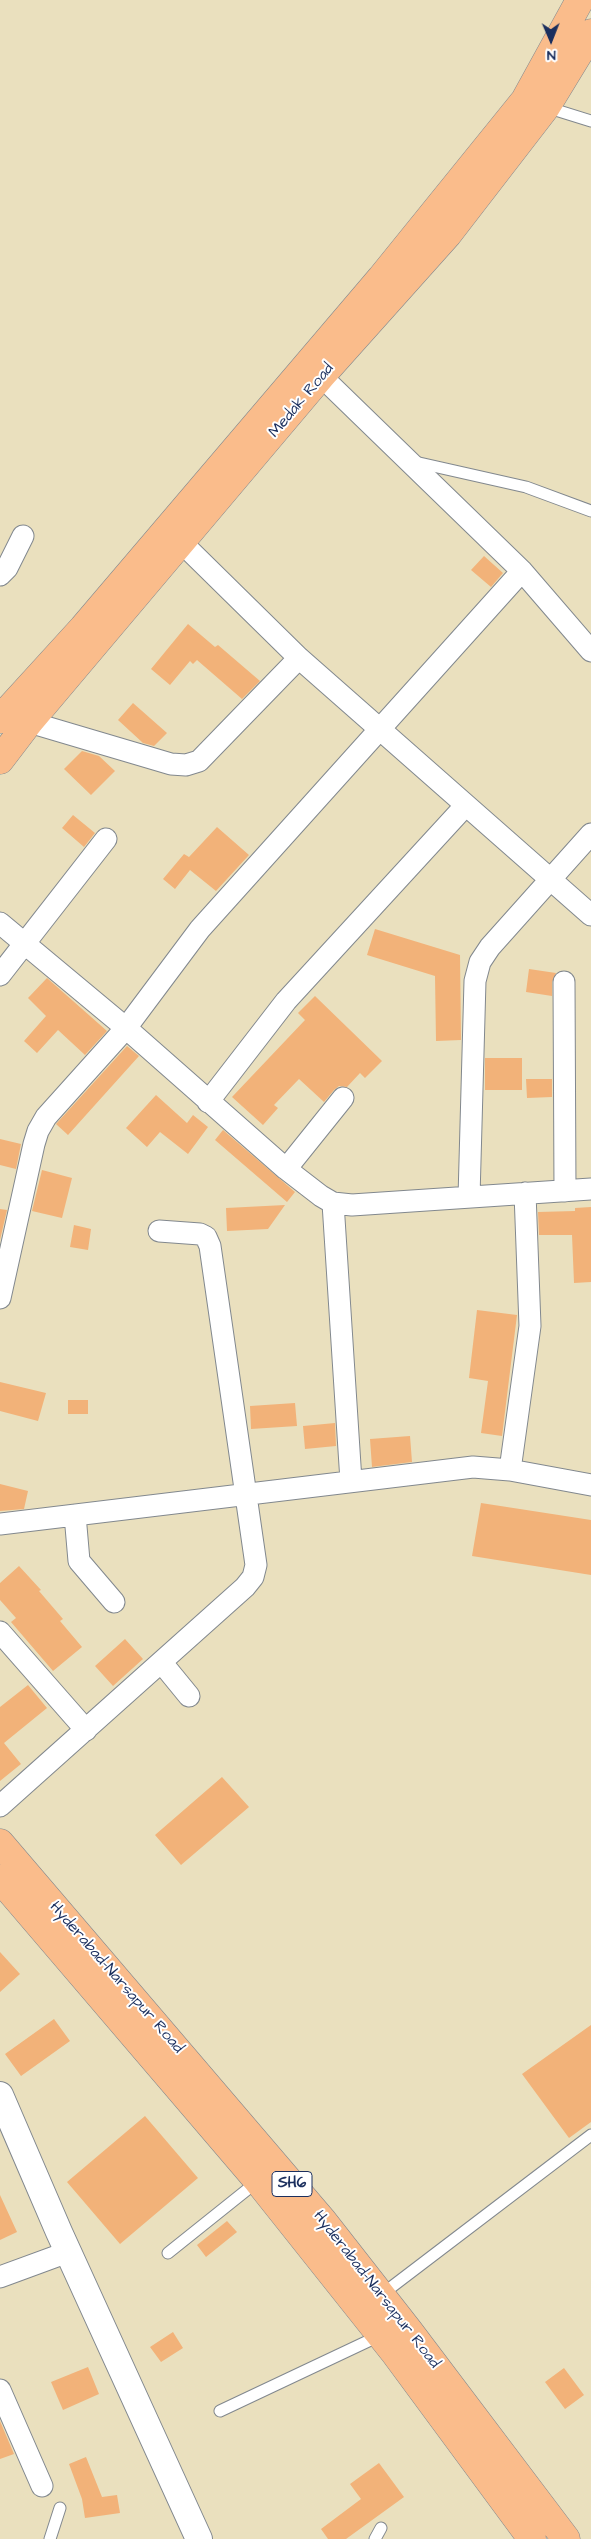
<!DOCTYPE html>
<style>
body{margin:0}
#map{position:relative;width:591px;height:2539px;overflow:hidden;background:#eae0be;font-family:"Architects Daughter",sans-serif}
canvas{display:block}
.north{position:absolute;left:526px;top:15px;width:50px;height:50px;-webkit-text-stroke:4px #fff;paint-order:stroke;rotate:179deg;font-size:14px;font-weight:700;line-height:20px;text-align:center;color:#1b2f5e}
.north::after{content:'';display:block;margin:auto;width:18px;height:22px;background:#1b2f5e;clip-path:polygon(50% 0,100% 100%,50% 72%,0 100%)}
</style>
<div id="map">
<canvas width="591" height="2539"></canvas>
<div class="north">N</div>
</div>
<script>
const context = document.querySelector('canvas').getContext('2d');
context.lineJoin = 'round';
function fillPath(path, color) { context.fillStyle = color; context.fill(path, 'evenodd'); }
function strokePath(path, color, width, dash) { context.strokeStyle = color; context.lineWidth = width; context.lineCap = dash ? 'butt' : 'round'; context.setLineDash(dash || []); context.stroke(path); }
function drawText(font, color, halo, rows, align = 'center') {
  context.font = font + ' "Architects Daughter",sans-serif'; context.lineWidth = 4; context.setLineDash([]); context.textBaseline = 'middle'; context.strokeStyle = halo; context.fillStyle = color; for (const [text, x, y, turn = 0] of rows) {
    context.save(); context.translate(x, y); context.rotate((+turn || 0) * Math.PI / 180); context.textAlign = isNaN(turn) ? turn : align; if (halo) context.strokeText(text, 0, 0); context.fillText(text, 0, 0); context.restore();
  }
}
fillPath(new Path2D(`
 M484,556L503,573L491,587L471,570Z
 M188,624L215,647L218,645L260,681L242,699L197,660L193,664L190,661L170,685L151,669Z
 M133,703L167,733L154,746L143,743L118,720Z
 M82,751L99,756L115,771L91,795L64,769Z
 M73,815L95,833L84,847L62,828Z
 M217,827L249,855L216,891L190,870L175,889L163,879L184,854L189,857Z
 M375,929L460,955L461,1040L436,1041L435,976L367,955Z
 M529,969L556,973L552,982V996L526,992Z
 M47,978L107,1031L85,1055L58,1030L37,1053L24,1041L46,1016L28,998Z
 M315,996L382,1061L365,1078L360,1073L347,1087L339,1086L334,1090L324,1102L299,1079L274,1105L278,1108L263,1125L232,1097L305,1020L298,1013Z
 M127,1046L139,1056L68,1135L56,1124Z
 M485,1058H522V1090H485Z
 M526,1079H552V1097L527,1098Z
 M156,1095L187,1123L193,1115L208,1127L188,1154L160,1132L147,1147L126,1128Z
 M223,1130L295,1192L287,1202L215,1140Z
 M0,1139L21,1144L16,1169L0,1165Z
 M42,1170L72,1178L62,1218L32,1211Z
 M285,1205L268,1229L227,1231L226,1208Z
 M591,1207V1282L574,1283L572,1235H539L538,1212L575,1211V1208Z
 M0,1209L7,1210L0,1240Z
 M74,1225L91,1229L88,1250L70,1247Z
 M477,1310L517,1315L502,1436L481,1433L488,1381L469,1378Z
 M0,1382L46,1393L38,1421L0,1411Z
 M68,1400H88V1414H68Z
 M295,1403L297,1426L251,1429L250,1406Z
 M335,1423L336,1446L305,1449L303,1426Z
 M410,1436L412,1462L372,1467L370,1439Z
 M0,1484L28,1491L24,1509L0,1511Z
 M481,1503L591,1520V1575L472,1556Z
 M19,1566L41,1590L39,1591L63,1619L60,1621L82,1647L53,1671L11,1622L16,1618L0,1600V1583Z
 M125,1639L143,1659L113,1686L95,1666Z
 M28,1685L47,1708L4,1743L21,1764L0,1781V1707Z
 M222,1777L249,1807L181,1865L155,1835Z
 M0,1952L20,1974L0,1992Z
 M54,2019L70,2041L21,2076L5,2054Z
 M591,2025V2122L569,2138L522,2074Z
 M145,2116L198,2178L120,2244L67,2182Z
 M0,2195L17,2232L0,2240Z
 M227,2221L237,2232L206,2257L197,2245Z
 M173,2332L183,2348L161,2362L150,2347Z
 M88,2367L99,2394L63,2410L51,2382Z
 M564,2368L584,2395L565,2409L545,2382Z
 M0,2421L14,2454L0,2459Z
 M86,2457L102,2497L117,2495L120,2513L85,2518L82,2499L69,2464Z
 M379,2463L404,2497L346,2539H328L321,2529L361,2499L350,2484Z`), '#f2b279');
const service = new Path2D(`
 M546,107L591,121
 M415,462L526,487L591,511
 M168,2253L258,2181
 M381,2295L591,2135
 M220,2411L381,2335
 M50,2539L60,2508
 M375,2539L381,2528`);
const minor = new Path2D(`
 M321,376L522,571L591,651
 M182,543L299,658L591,915
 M0,575L7,568L23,536
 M29,722L171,764L186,765L199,761L299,658
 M0,923L126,1028L286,1169L321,1196L333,1203L352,1205L591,1189
 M0,975L106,839
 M564,982L565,1191
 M208,1102L286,1001L466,805
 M286,1169L343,1098
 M469,1197L475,981L480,962L490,947L591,834
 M333,1203L351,1481
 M0,1298L34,1144L38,1131L46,1117L126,1028L200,929L522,571
 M510,1470L530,1326L525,1193
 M75,1515L79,1561L114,1602
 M0,1524L473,1467L510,1470L591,1485
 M0,1632L86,1730
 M162,1663L189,1696
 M0,1806L245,1587L253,1577L256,1565L210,1246L206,1237L200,1234L159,1231
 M0,2277L68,2252
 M0,2390L42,2486`);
const tertiary = new Path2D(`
 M0,2095L59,2232L199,2539`);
const primary = new Path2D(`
 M0,719L83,628L381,278L525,100L580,0
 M0,760L29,722L321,376L448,234L546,107L591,33
 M0,1843L323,2221L409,2331L566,2539
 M0,1879L258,2181L394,2352L532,2539`);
strokePath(service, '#82888e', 13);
strokePath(minor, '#82888e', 23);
strokePath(tertiary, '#82888e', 28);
strokePath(primary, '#82888e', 29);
strokePath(service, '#fff', 11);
strokePath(minor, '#fff', 21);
strokePath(tertiary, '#fff', 26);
strokePath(primary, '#fabc8b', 28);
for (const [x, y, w] of [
 [292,2184,40]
]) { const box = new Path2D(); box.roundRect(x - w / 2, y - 12.5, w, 25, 4); context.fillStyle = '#fff'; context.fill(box); strokePath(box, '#1b2f5e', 1); }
drawText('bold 15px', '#1b2f5e', null, [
 ["SH6",292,2184]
]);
drawText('16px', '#1b2f5e', '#fff', [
 ["Medak Road",302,401,-50],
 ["Hyderabad-Narsapur Road",116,1978,49],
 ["Hyderabad-Narsapur Road",376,2290,52]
]);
</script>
